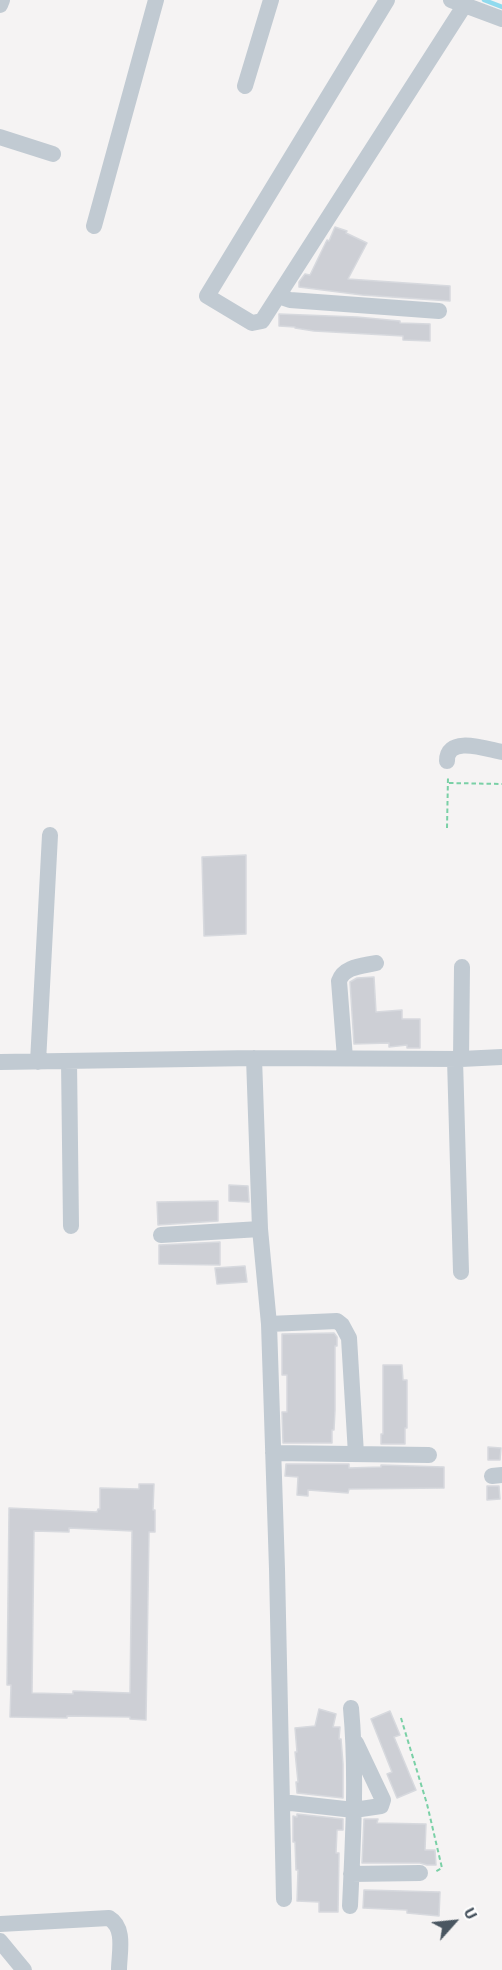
<!DOCTYPE html>
<style>
body{margin:0}
#map{position:relative;width:502px;height:1970px;overflow:hidden;background:#f5f3f3;font-family:Signika,sans-serif}
canvas{display:block}
.north{position:absolute;left:424px;top:1892px;width:60px;height:60px;-webkit-text-stroke:4px #fff;paint-order:stroke;rotate:63deg;font-size:16px;font-weight:700;line-height:24px;text-align:center;color:#4a5661}
.north::after{content:'';display:block;margin:auto;width:21px;height:27px;background:#4a5661;clip-path:polygon(50% 0,100% 100%,50% 72%,0 100%)}
</style>
<div id="map">
<canvas width="502" height="1970"></canvas>
<div class="north">U</div>
</div>
<script>
const context = document.querySelector('canvas').getContext('2d');
context.lineJoin = 'round';
function strokePath(path, color, width, dash) { context.strokeStyle = color; context.lineWidth = width; context.lineCap = dash ? 'butt' : 'round'; context.setLineDash(dash || []); context.stroke(path); }
function fillPath(path, color) { context.fillStyle = color; context.fill(path, 'evenodd'); }
strokePath(new Path2D(`
 M484,0L502,7`), '#90daee', 4.5);
const building = new Path2D(`
 M335,227L347,231L346,233L367,243L348,279L450,286V301L362,295L299,287V282L305,274L310,275L327,240L329,241Z
 M279,314L357,317L400,321V323L430,324V341L403,340V336L314,331L295,328V327L279,326Z
 M246,855V934L204,936L202,857Z
 M374,977L376,1012L402,1010V1019H420V1048H407V1045L389,1047V1043L354,1044L350,982L357,978Z
 M229,1185L248,1186L249,1202L229,1201Z
 M218,1201V1221L158,1225L157,1202Z
 M220,1242V1265L159,1264V1245Z
 M245,1266L247,1282L217,1284L215,1268Z
 M334,1333L337,1337V1346H335V1410L334,1430H332V1443H283L282,1412H287V1375H282V1334Z
 M383,1365H402L403,1380H407V1428H405V1444H381V1434H383Z
 M488,1447L501,1448L500,1460H488Z
 M286,1464H349V1468L381,1467V1465L444,1467V1488L349,1489L348,1493L308,1490V1496L297,1495L298,1477L285,1476Z
 M139,1484H154L153,1510H155V1532H149L146,1720L130,1719V1717L67,1716V1718L10,1717L11,1685H7L9,1508L97,1512L98,1509H100V1488L139,1489ZM69,1528L132,1531L130,1693L73,1691V1694L32,1693L34,1531L69,1532Z
 M487,1486H499L500,1499L487,1500Z
 M319,1709L336,1714L333,1727H340L339,1739H341L343,1764V1798L297,1793L296,1782H298L295,1752H297L295,1728L315,1726Z
 M390,1711L400,1735L394,1737L416,1790L397,1798L387,1774L392,1772L371,1719Z
 M297,1814L343,1819V1830H337L336,1853H339L338,1912H319V1902L297,1901L298,1870H296L295,1842H293V1816L297,1817Z
 M364,1819H378L377,1823L426,1824L425,1850H435L436,1865H427L420,1863H362Z
 M364,1890L440,1892L439,1916L407,1913V1910L363,1908Z`);
fillPath(building, '#cdcfd5');
strokePath(building, '#d7d9de', 1.5);
strokePath(new Path2D(`
 M449,783L502,784
 M447,828L448,777
 M401,1718L427,1804L442,1868L435,1872`), '#7ad0a6', 2, [4.5, 3]);
strokePath(new Path2D(`
 M387,0L207,296L252,323L262,321L464,6
 M451,0L502,19
 M0,5L2,0
 M245,86L271,0
 M0,137L53,154
 M94,226L156,0
 M278,296L290,300L439,311
 M447,761C447,735 486,749 502,752
 M254,1058L260,1229L269,1324L277,1569L284,1899
 M345,1058L339,981C344,966 363,966 376,963
 M455,1059L461,1272
 M461,1059L462,967
 M69,1061L71,1226
 M0,1062L254,1058L461,1059L502,1057
 M38,1062L50,835
 M161,1235L260,1229
 M269,1324L337,1321L342,1325L349,1338L356,1454
 M273,1453L429,1455
 M492,1476L502,1475
 M282,1802L354,1810L381,1806L383,1800L356,1743
 M351,1874L420,1873
 M350,1906C353,1840 357,1774 351,1708
 M0,1924L109,1918C126,1928 119,1953 119,1970
 M0,1941L24,1970`), '#c1cad2', 16);
</script>
